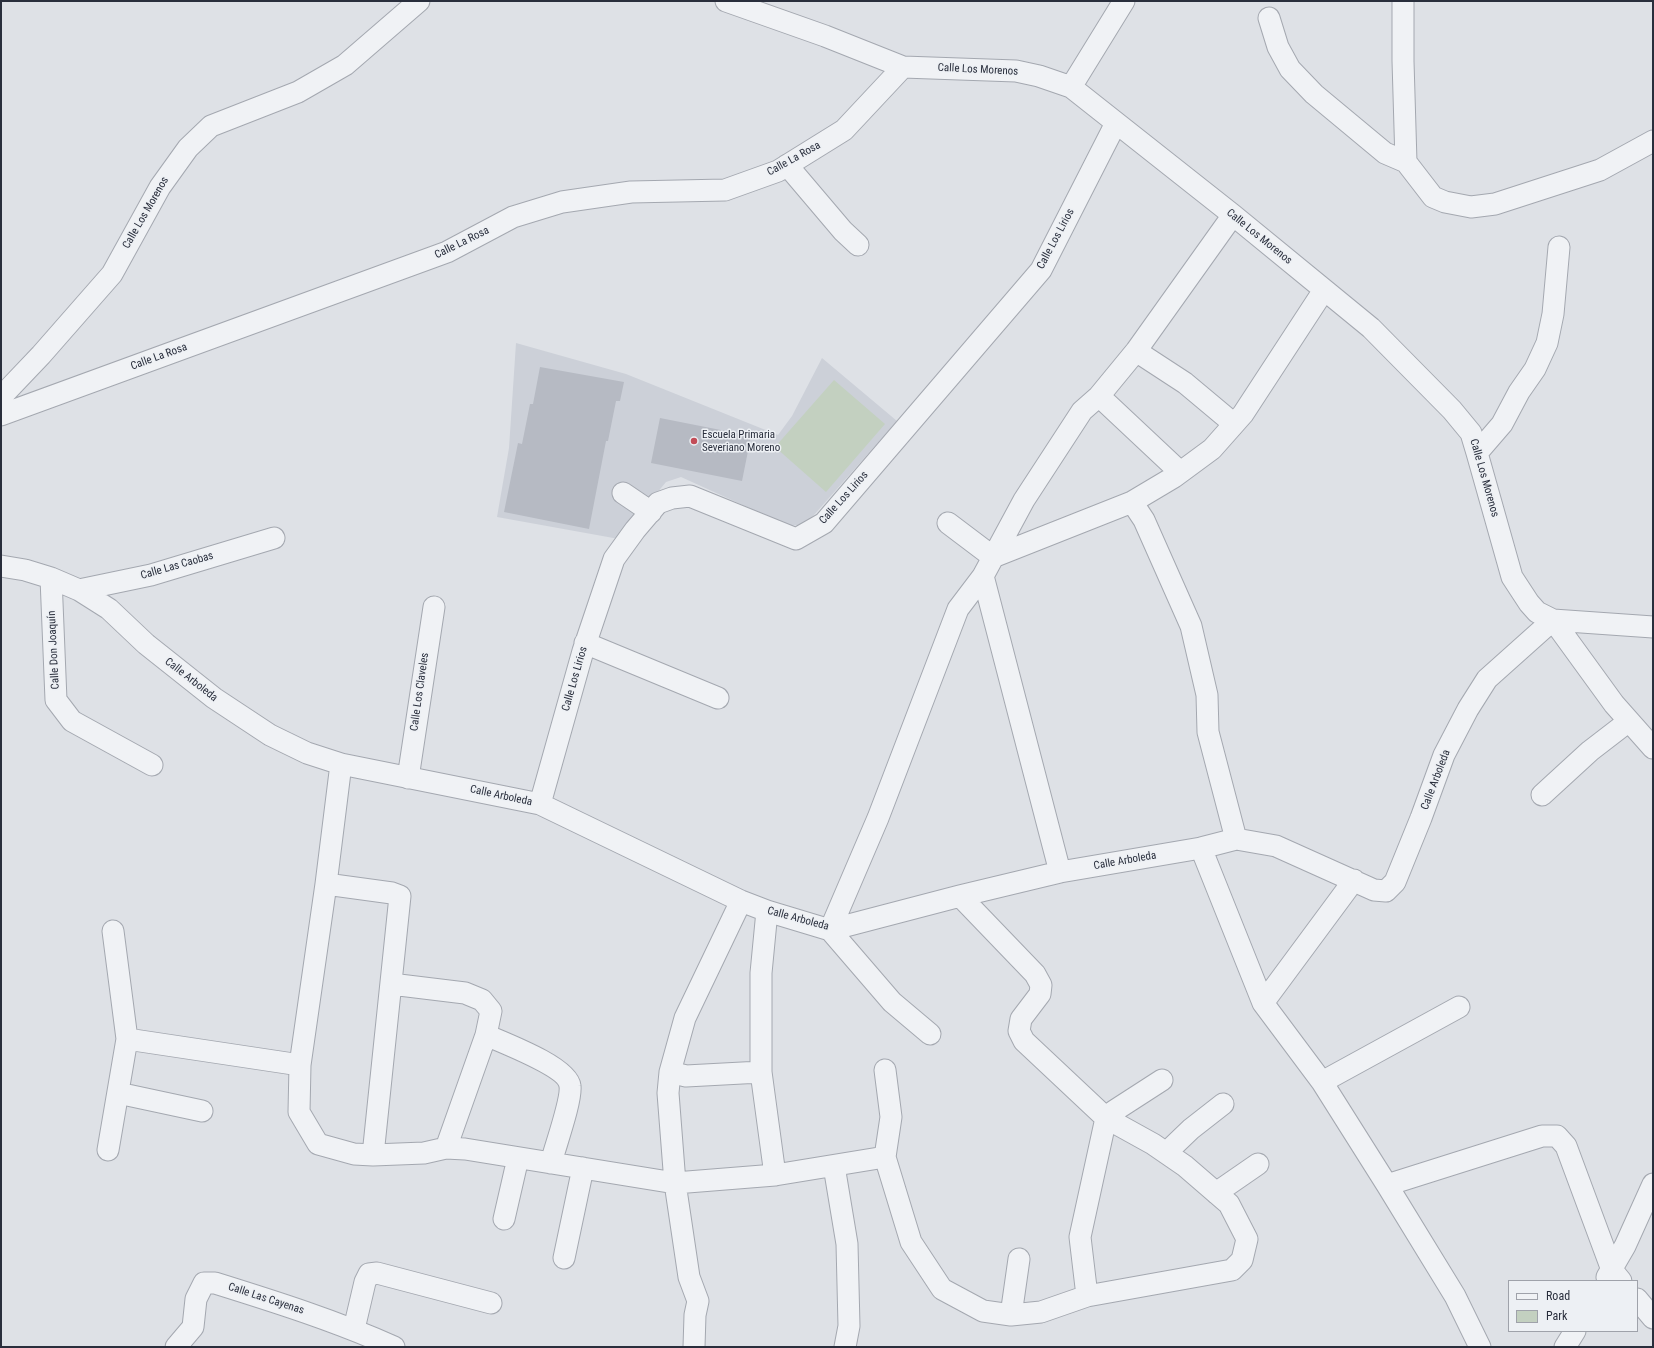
<!DOCTYPE html>
<meta charset="utf-8">
<style>
body{margin:0}
#map{position:relative;width:1654px;height:1348px;overflow:hidden;background:#dee1e6;font-family:"Roboto Condensed",sans-serif}
canvas{display:block}
.frame{position:absolute;inset:0;border:2px solid #292e3c;pointer-events:none}
.legend{position:absolute;left:1508px;top:1280px;width:130px;height:52px;box-sizing:border-box;background:#edf0f4;border:1px solid #9fa2aa;margin:0;padding:5px 7px;list-style:none;font-size:12px;color:#292e3c}
.legend li{display:flex;align-items:center;gap:8px;height:20px}
.legend b{width:20px;border:1px solid #9fa2aa}
</style>
<div id="map">
<canvas width="1654" height="1348"></canvas>
<div class="frame"></div>
<ul class="legend">
<li><b style="height:5px;background:#f0f2f5"></b>Road</li>
<li><b style="height:11px;background:#c3d0c0"></b>Park</li>
</ul>
</div>
<script>
const context = document.querySelector('canvas').getContext('2d');
context.lineJoin = 'round';
function fillPath(path, color) { context.fillStyle = color; context.fill(path, 'evenodd'); }
function strokePath(path, color, width, dash) { context.strokeStyle = color; context.lineWidth = width; context.lineCap = dash ? 'butt' : 'round'; context.setLineDash(dash || []); context.stroke(path); }
function drawText(font, color, halo, rows, align = 'center') {
  context.font = font + ' "Roboto Condensed",sans-serif'; context.lineWidth = 3; context.setLineDash([]); context.textBaseline = 'middle'; context.strokeStyle = halo; context.fillStyle = color; for (const [text, x, y, turn = 0] of rows) {
    context.save(); context.translate(x, y); context.rotate((+turn || 0) * Math.PI / 180); context.textAlign = isNaN(turn) ? turn : align; if (halo) context.strokeText(text, 0, 0); context.fillText(text, 0, 0); context.restore();
  }
}
fillPath(new Path2D(`
 M516,343L626,374L778,435L792,416L822,358L897,421L806,524L789,526L681,477L666,482L619,539L497,517L509,448Z`), '#ccd0d8');
fillPath(new Path2D(`
 M834,380L885,424L826,492L775,447Z`), '#c3d0c0');
fillPath(new Path2D(`
 M540,367L624,382L620,401H616L608,441H606L589,529L504,512L518,443L522,444L530,404H533Z
 M660,418L751,436L742,481L651,463Z`), '#b6bac3');
const minor = new Path2D(`
 M726,1L825,36L903,67L1016,71L1039,76L1071,87L1233,215L1371,328L1452,410L1471,433L1477,453L1512,577L1529,603L1537,612L1553,620L1653,627
 M1403,1V61L1406,162
 M1269,18L1278,47L1290,69L1314,94L1385,153L1406,162L1433,197L1445,202L1471,207L1495,204L1600,170L1653,141
 M1071,87L1124,1
 M787,165L843,231L858,245
 M1136,351L1185,383L1234,424
 M1099,396L1180,472
 M1,397L41,355L112,274L160,187L188,148L211,126L298,92L345,65L419,1
 M1,415L447,252L513,217L562,202L631,192L725,190L778,171L844,130L903,67
 M1477,453L1502,424L1519,392L1535,369L1547,343L1553,314L1559,247
 M623,493L651,512
 M1132,502L1144,520L1191,626L1207,695L1208,732L1236,839
 M948,523L993,557L1132,502L1174,477L1212,449L1243,414L1324,290
 M1,566L25,570L51,578L79,590L109,609L146,644L214,698L270,735L307,753L341,764L540,804L741,901L767,911L830,930L960,896L1060,872L1201,848L1236,839L1276,846L1374,890L1386,891L1395,882L1421,818L1444,755L1468,709L1487,679L1553,620L1614,704L1653,748
 M983,576L1060,872
 M51,578L56,700L72,721L152,765
 M79,590L151,575L274,538
 M585,643L718,698
 M341,764L326,884L300,1065L299,1112L318,1144L354,1154L373,1155L424,1153L446,1148L465,1149L675,1183L775,1175L885,1157
 M408,778L434,607
 M1542,795L1590,751L1629,721
 M540,804L583,651L614,559L635,530L658,503L672,498L690,496L796,539L824,523L1041,270L1116,123
 M1201,848L1263,1003L1322,1082L1387,1185L1455,1296L1480,1347
 M326,884L392,893L400,896L373,1155
 M960,896L1035,974L1041,985L1040,994L1021,1019L1019,1031L1024,1041L1106,1118L1153,1144L1185,1166L1229,1204L1247,1239L1242,1260L1232,1270L1087,1296
 M767,911L761,973V1072L775,1175
 M830,930L878,818L958,609L983,576L1024,500L1082,411L1099,396L1136,351L1233,215
 M830,930L892,1002L930,1034
 M391,984L465,993L482,1000L491,1011L486,1035L446,1148
 M1263,1003L1354,880
 M486,1035C504,1043 568,1067 570,1086C572,1100 555,1147 551,1163
 M127,1039L300,1065
 M885,1070L891,1117L885,1157L911,1242L942,1289L983,1311L1011,1315L1041,1312L1087,1296L1080,1237L1106,1118L1114,1111L1162,1080
 M670,1072L686,1076L761,1072
 M1322,1082L1459,1007
 M118,1093L202,1111
 M108,1150L127,1039L113,931
 M1166,1153L1191,1129L1223,1104
 M834,1166L847,1244L849,1326L845,1347
 M1387,1185L1542,1136H1557L1566,1146L1612,1270L1621,1281
 M1216,1193L1258,1164
 M504,1219L518,1158
 M564,1258L583,1168
 M1607,1277L1625,1246L1653,1184
 M1637,1299L1653,1318
 M1011,1315L1019,1259
 M354,1329L365,1282L369,1274L377,1273L491,1303
 M176,1347L193,1327L196,1299L204,1283H215C276,1302 336,1321 394,1347
 M694,1347L695,1315L698,1301L689,1277L675,1183L668,1093L670,1072L685,1018L741,901
 M1565,1347L1575,1331`);
strokePath(minor, '#a4a8b0', 23);
strokePath(minor, '#f0f2f5', 21);
for (const [x, y, r, color] of [
 [694,441,4,"#c24c57"]
]) { const dot = new Path2D(); dot.arc(x, y, r, 0, 2 * Math.PI); context.fillStyle = color; context.fill(dot); strokePath(dot, '#edf0f4', 1.5); }
drawText('11px', '#292e3c', '#edf0f4', [
 ["Calle Los Morenos",978,70,3],
 ["Calle La Rosa",794,159,-29],
 ["Calle Los Morenos",146,213,-60],
 ["Calle Los Morenos",1259,237,39],
 ["Calle Los Lirios",1056,239,-62],
 ["Calle La Rosa",462,243,-26],
 ["Calle La Rosa",159,357,-20],
 ["Calle Los Morenos",1484,478,74],
 ["Calle Los Lirios",844,498,-48],
 ["Calle Las Caobas",177,566,-16],
 ["Calle Don Joaquín",54,650,-93],
 ["Calle Los Lirios",575,679,-74],
 ["Calle Arboleda",191,680,38],
 ["Calle Los Claveles",420,692,-82],
 ["Calle Arboleda",1436,780,-69],
 ["Calle Arboleda",501,796,12],
 ["Calle Arboleda",1125,861,-10],
 ["Calle Arboleda",798,919,15],
 ["Calle Las Cayenas",266,1299,18]
]);
drawText('11px', '#292e3c', '#edf0f4', [
 ["Escuela Primaria",702,435],
 ["Severiano Moreno",702,448]
], 'left');
</script>
